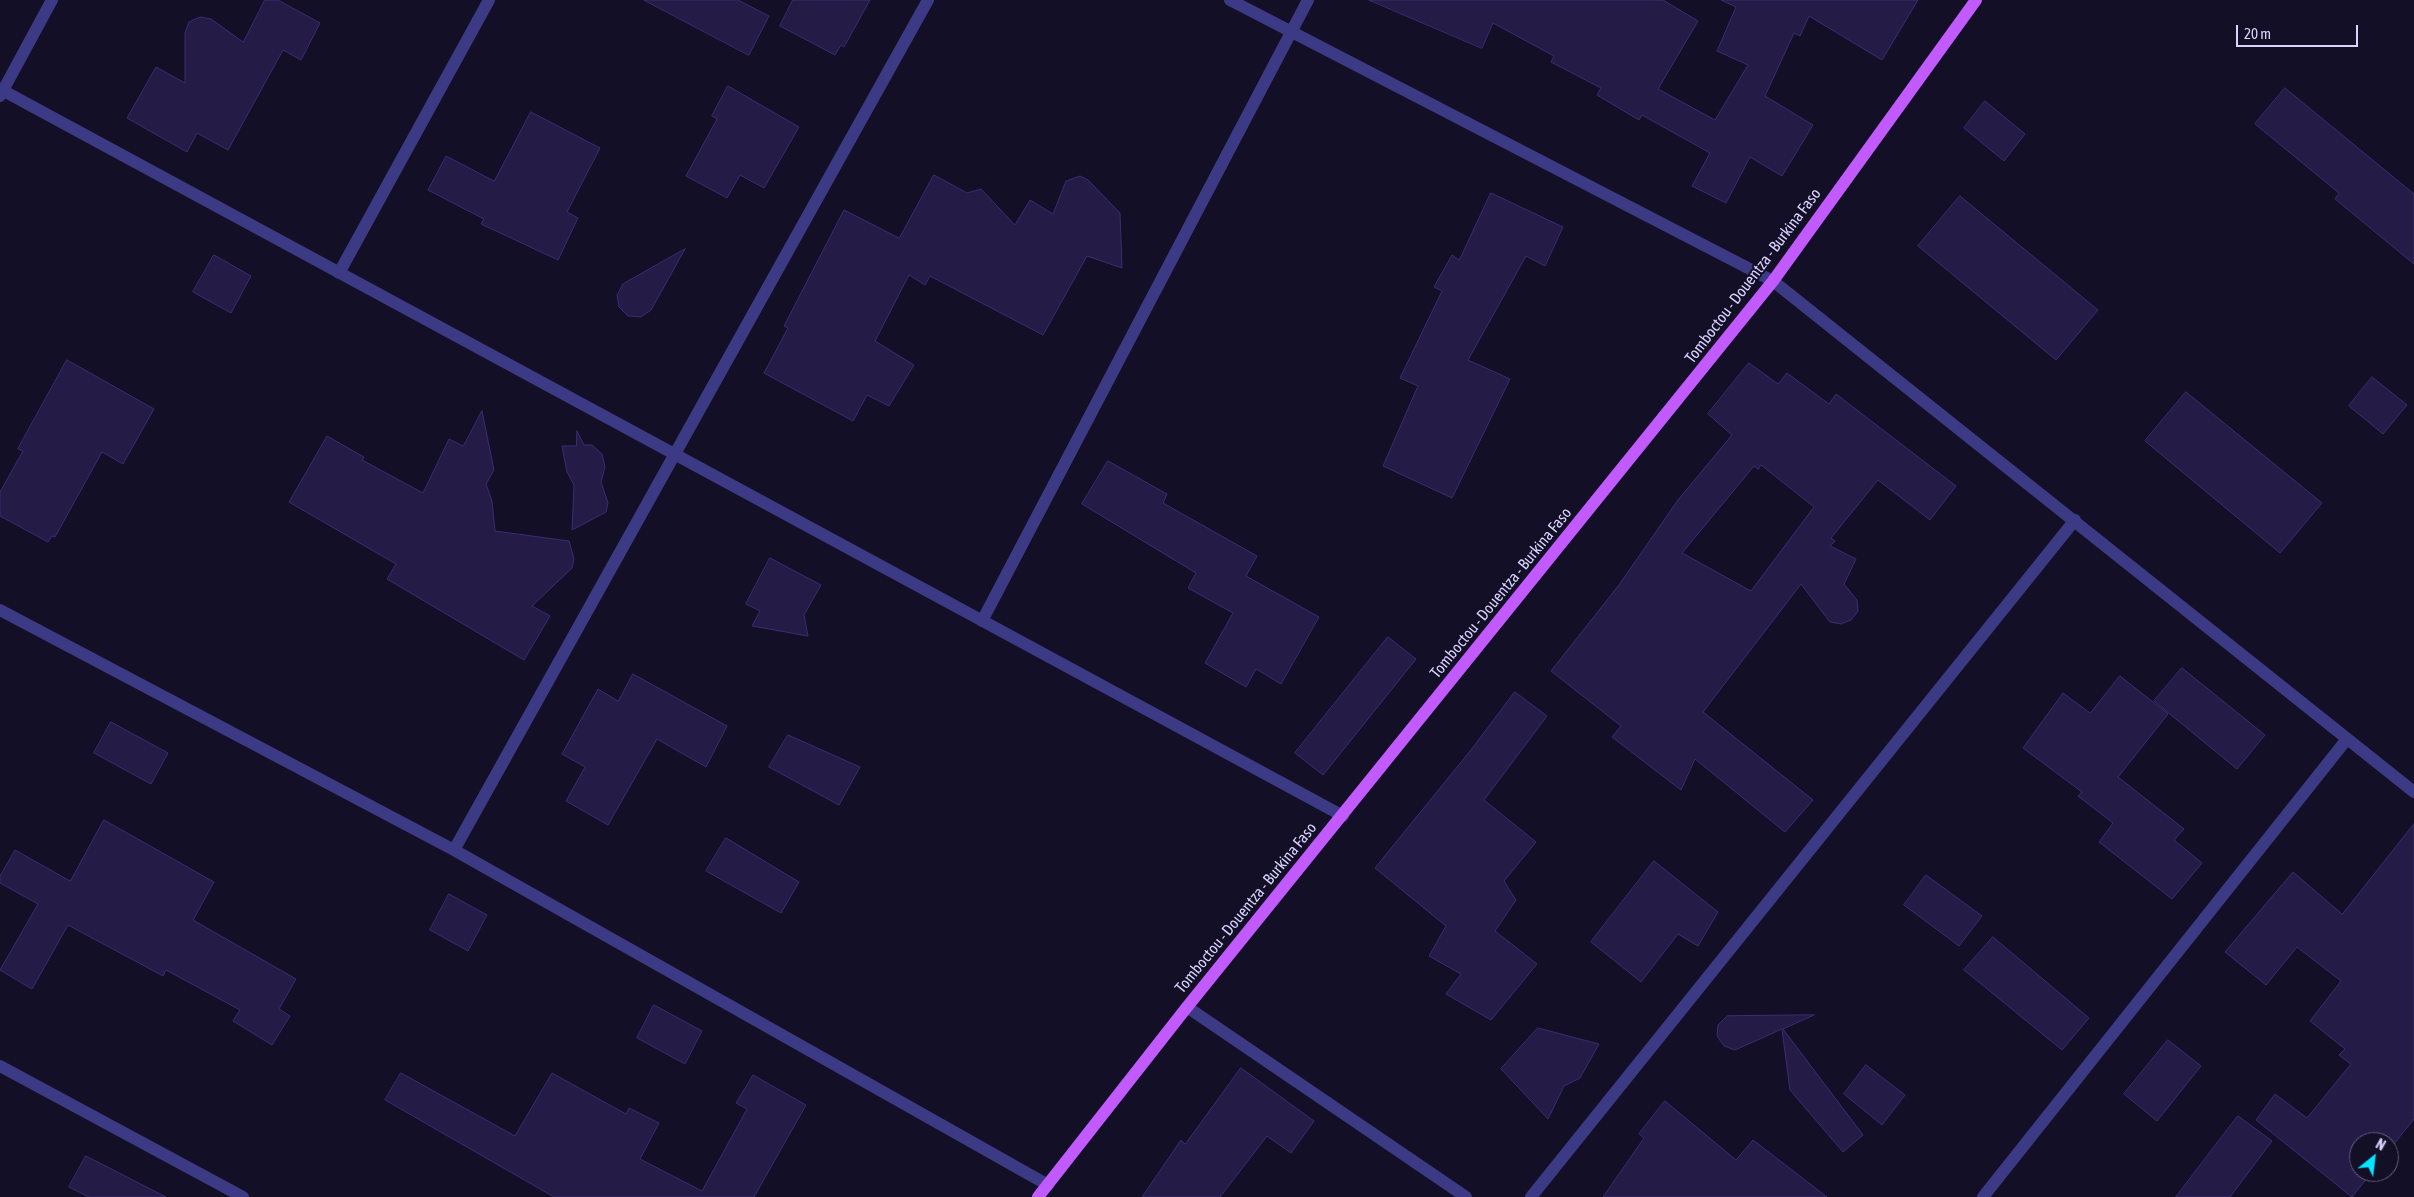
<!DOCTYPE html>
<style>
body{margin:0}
#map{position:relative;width:2414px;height:1197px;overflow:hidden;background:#130f26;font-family:"Asap Condensed",sans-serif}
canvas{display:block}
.north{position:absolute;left:2349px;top:1132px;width:50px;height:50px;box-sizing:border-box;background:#130f26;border:1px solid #625e7d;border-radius:50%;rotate:29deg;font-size:14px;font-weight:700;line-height:20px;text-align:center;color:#d9d4ff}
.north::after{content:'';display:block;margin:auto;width:18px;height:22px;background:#00e5ff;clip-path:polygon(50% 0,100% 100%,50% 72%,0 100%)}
.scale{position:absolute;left:2236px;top:25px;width:122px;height:22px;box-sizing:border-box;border:2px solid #d9d4ff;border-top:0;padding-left:6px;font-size:15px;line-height:18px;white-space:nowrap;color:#d9d4ff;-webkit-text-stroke:4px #130f26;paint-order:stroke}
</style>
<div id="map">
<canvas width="2414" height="1197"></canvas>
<div class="north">N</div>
<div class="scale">20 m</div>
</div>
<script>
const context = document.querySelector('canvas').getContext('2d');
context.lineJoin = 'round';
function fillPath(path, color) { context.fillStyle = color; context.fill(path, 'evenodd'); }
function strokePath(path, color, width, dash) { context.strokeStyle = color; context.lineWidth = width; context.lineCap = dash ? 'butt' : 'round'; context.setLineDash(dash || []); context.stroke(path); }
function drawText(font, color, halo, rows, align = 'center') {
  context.font = font + ' "Asap Condensed",sans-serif'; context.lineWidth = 4; context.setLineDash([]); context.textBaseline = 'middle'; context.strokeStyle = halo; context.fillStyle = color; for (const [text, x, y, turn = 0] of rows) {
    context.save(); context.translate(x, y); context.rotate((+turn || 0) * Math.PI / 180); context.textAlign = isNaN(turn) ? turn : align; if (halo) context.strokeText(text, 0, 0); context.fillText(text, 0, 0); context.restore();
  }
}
const building = new Path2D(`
 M265,0H278L320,23L301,60L283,50L228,150L197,133L187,152L127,118L156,67L185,83V33L189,22L200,17L211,19L243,42Z
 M644,0H738L769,16L749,55Z
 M793,0H870L844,47L841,45L835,55L780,26Z
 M1369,0H1663L1698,21L1658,89L1715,120L1748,65L1717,51L1736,7L1721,0H1918L1882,60L1809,16L1800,36L1794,33L1765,96L1813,125L1782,176L1750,157L1726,203L1692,186L1710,153L1642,115L1639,120L1597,95L1601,88L1551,62L1554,56L1493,23L1482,48Z
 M728,86L799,127L764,188L740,175L727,198L686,176L717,119L712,116Z
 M2285,88L2414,194V264L2335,199L2339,193L2255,124Z
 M1985,101L2025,134L2004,161L1964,128Z
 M531,112L600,148L567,212L578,218L558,260L481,224L484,219L428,190L446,156L494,181Z
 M934,175L967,193L981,189L1015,225L1030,200L1053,214L1066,181L1080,176L1088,180L1120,213L1122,268L1087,256L1043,335L930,276L925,285L909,275L875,341L914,365L889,406L867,395L853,421L764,373L788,328L784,326L844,210L899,238Z
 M1491,193L1563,227L1545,266L1526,256L1468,360L1510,379L1452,498L1383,466L1418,386L1400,378L1442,291L1434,287L1452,255L1459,260Z
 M1960,196L2098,310L2056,360L1918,246Z
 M685,249L651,310L641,317L628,316L619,307L617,295L623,284Z
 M214,255L251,276L231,313L193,292Z
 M67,360L154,409L123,464L102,452L55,537L52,536L48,542L0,516V492L23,451L18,449Z
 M1749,363L1778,384L1787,373L1829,404L1836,394L1956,486L1930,520L1878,480L1831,538L1835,541L1830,546L1856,559L1844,584L1857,600L1858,611L1851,620L1841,624L1830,622L1801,584L1703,712L1813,800L1785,832L1695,759L1681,790L1612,737L1621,726L1551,671L1619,585L1678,500L1732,435L1708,414ZM1761,465L1814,507L1751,591L1682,553L1754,466L1758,469Z
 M2372,377L2407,405L2383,434L2349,406Z
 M2186,392L2322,503L2280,553L2145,441Z
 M482,411L494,470L486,484L492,501L495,531L569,541L574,559L572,568L532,606L550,616L524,660L387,579L396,564L289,502L327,436L364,457L362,460L423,493L449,439L463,446Z
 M577,431L584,445H592L602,454L605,467L601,482L608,503L606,512L572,530L574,485L567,472L562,446H576Z
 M1108,461L1167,494L1163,503L1257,556L1246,576L1319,617L1281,684L1256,669L1246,687L1205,663L1233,613L1188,588L1196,573L1082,504Z
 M770,558L821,585L804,615L808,636L752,626L760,611L746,604Z
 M1388,637L1416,659L1323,775L1295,753Z
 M2182,668L2265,735L2237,769L2154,701Z
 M633,674L727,726L706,767L657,739L608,825L566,801L585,767L562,754L598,689L618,701Z
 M2120,676L2168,714L2118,777L2184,829L2174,840L2202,863L2172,899L2099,842L2113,823L2078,796L2082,792L2023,748L2063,693L2090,713Z
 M1515,692L1547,716L1484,800L1536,842L1504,881L1516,900L1495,931L1537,964L1491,1020L1446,994L1461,974L1429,956L1446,926L1375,868L1471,750Z
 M111,722L168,753L151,784L94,753Z
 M788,735L860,767L839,805L769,767Z
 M104,820L214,882L193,920L296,979L279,1009L290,1016L272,1045L233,1021L240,1010L166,970L163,976L68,925L32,989L0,970L38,904L0,883V876L15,850L70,881Z
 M2414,824V1119L2389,1150V1142H2359V1172H2372L2352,1197L2256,1120L2275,1094L2307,1118L2351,1064L2339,1055L2345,1049L2310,1021L2341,981L2297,947L2266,985L2225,952L2293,872L2342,914Z
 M726,838L799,882L781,913L706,871Z
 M1654,861L1718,912L1698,946L1678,934L1641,982L1591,942Z
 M1926,875L1982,916L1959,946L1904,905Z
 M449,894L487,915L468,951L430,930Z
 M1993,937L2089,1018L2062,1050L1964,970Z
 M654,1005L702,1031L685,1064L637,1038Z
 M1814,1015L1783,1029L1863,1135L1843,1152L1790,1090L1782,1029L1735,1050L1724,1046L1717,1036L1718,1025L1727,1016Z
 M1538,1028L1599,1044L1580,1078L1564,1086L1548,1119L1501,1069Z
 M2168,1040L2201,1066L2157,1121L2124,1094Z
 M1866,1065L1905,1095L1882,1125L1844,1094Z
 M1241,1068L1314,1121L1291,1153L1267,1136L1220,1197H1142L1181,1140L1185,1144Z
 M401,1073L515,1136L552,1073L626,1114L629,1108L659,1123L640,1159L702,1191L747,1109L736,1103L753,1075L806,1105L754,1197H554L385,1100Z
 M1665,1101L1736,1160L1753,1140L1827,1197H1603L1644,1138L1639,1134Z
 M2238,1116L2272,1141L2230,1197H2176Z
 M86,1156L166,1197H89L69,1187Z`);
fillPath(building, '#241b47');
strokePath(building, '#3b2d73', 1);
strokePath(new Path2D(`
 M1230,0L1773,281L2414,792
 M0,89L1343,816
 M0,96L52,0
 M339,273L489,0
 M0,610L454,850L1048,1185
 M982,621L1308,0
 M454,850L928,0
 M1187,1007L1466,1197
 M0,1066L243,1197
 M1531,1197L2075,520
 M1983,1197L2347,739`), '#3d3a85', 12);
strokePath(new Path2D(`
 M1038,1197L1187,1007L1773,281L1976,0`), '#c25bff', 12);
drawText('16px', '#d9d4ff', '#130f26', [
 ["Tomboctou - Douentza - Burkina Faso",1753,276,-53],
 ["Tomboctou - Douentza - Burkina Faso",1501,593,-51],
 ["Tomboctou - Douentza - Burkina Faso",1246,908,-51]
]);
</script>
